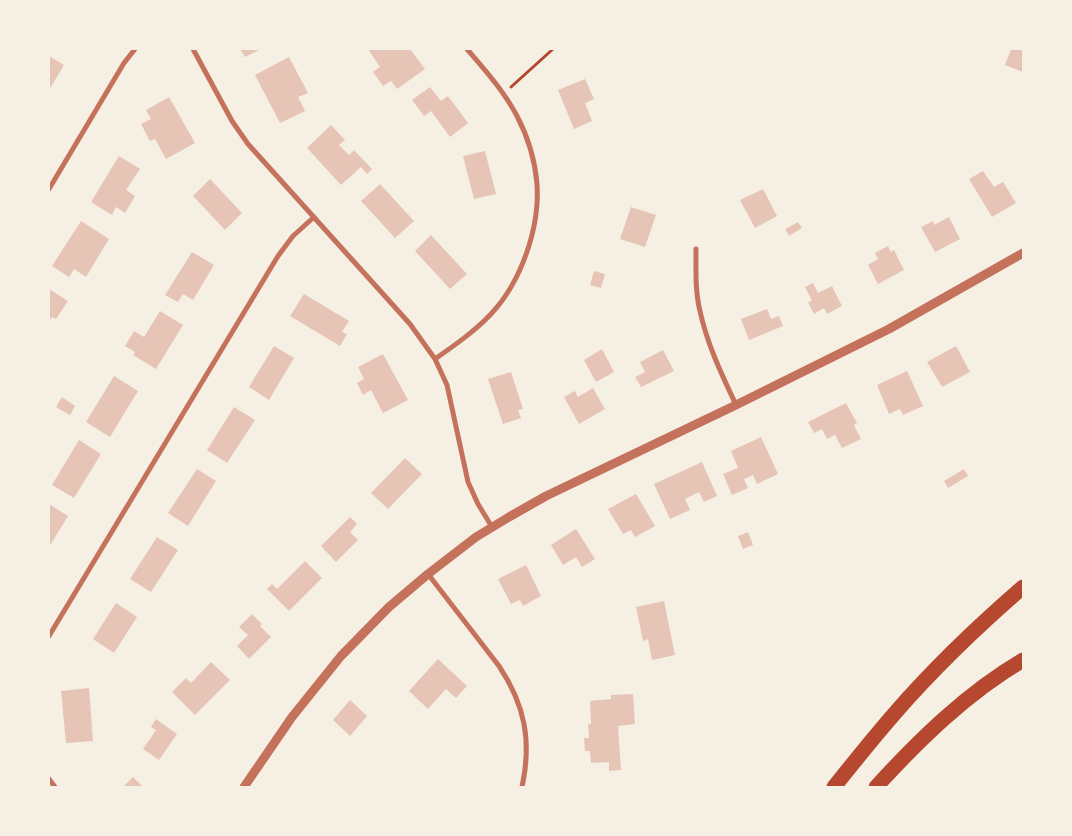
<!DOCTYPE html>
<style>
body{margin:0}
#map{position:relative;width:1072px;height:836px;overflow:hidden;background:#f6efe4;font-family:Inter,sans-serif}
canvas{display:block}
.frame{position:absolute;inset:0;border:50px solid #f6efe4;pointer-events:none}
</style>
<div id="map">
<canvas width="1072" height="836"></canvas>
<div class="frame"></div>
</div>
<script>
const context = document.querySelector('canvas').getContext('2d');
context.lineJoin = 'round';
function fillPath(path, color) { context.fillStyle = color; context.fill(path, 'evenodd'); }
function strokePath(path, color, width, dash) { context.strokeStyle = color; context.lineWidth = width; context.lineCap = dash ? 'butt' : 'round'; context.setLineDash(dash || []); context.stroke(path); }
fillPath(new Path2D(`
 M240,49H261L245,57Z
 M368,49H410L425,69L397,89L391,81L383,86L373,72L380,67Z
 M1011,49H1023V72L1005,65Z
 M49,56L64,65L49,90Z
 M289,57L308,93L298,97L305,111L280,123L255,75Z
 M585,79L594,99L585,103L592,121L574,129L558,90Z
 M430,87L441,101L448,96L468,123L450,137L431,111L424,116L412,100Z
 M169,97L195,143L166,159L155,139L150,141L141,124L151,119L146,110Z
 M331,125L345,140L339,145L349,155L354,150L372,169L367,174L361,167L341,185L307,148Z
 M485,151L496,194L474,199L463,156Z
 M119,156L140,169L126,190L135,196L125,213L116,207L112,215L91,202Z
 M983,171L994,187L1003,182L1016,203L992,217L969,179Z
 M210,179L242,213L225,230L193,196Z
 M380,184L414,221L395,238L361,201Z
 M763,189L777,216L755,228L740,200Z
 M631,207L656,215L645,247L620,239Z
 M949,217L960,239L935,252L921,227L933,221L934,225Z
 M81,221L109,239L86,277L74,269L69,277L52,266Z
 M798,222L802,228L789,236L785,229Z
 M431,235L467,274L450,289L415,251Z
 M888,246L891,252L894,250L904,270L878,284L868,265L878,259L875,253Z
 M192,252L214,265L193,300L183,294L178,302L165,295Z
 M594,271L605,274L601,288L590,285Z
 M813,283L818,293L832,286L842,306L827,314L824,308L814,314L808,302L812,301L805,287Z
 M49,289L68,301L56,319L52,317L49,322Z
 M304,294L349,321L342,332L347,334L340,346L290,316Z
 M767,309L771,319L779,316L783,326L749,340L741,319Z
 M160,311L183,325L156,369L133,355L135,352L125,346L134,331L144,337Z
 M274,346L294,358L269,400L249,387Z
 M956,346L970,372L942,387L927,362Z
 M602,349L614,372L596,382L584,360Z
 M663,350L674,371L641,387L635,377L645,372L640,362Z
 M383,354L408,400L383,413L371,390L363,395L357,383L364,379L358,367Z
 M907,371L923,406L903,415L900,409L889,414L877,385Z
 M511,372L523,409L518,410L521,418L503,424L488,379Z
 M114,376L138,391L110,437L86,422Z
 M593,388L605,409L579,424L564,397L575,391L578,397Z
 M62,397L75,406L70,415L56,407Z
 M846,403L857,423L854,425L861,439L842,448L835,435L827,439L822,429L814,433L808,422Z
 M234,407L255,420L227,463L207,450Z
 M761,437L778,474L757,484L753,475L744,479L748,488L732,495L723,474L738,468L731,451Z
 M79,440L101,454L74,498L52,485Z
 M405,458L422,474L388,509L371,493Z
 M702,462L717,496L704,502L699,492L685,499L690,510L670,519L654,484Z
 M197,469L216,481L188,526L168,513Z
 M964,469L968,476L948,488L944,481Z
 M636,494L655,526L635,537L631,530L623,534L608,509Z
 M49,504L68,516L49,547Z
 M350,517L357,524L350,532L358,540L336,562L321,546Z
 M576,529L595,559L582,567L576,557L563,565L551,545Z
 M748,532L753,545L743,549L738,536Z
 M157,537L178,550L151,592L130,579Z
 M305,561L322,578L289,611L267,589L272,584L277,589Z
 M526,565L541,596L523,606L520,600L511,604L498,579Z
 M664,601L675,655L652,660L648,639L643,641L636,607Z
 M116,603L137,617L114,653L93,639Z
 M252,614L262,624L260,626L271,637L249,659L237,646L248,635L239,627Z
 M438,659L467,686L456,698L446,689L428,709L409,691Z
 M211,662L230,680L195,715L172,692L186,678L191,683Z
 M89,688L93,741L66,743L61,691Z
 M633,694L635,724L618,726L621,770L609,771V762L591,763L590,751H585L584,738H589L588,724H591L590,701L611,699V695Z
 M350,700L367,716L350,736L333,720Z
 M156,719L177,734L159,760L143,749L156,730L151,727Z
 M133,777L143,787H123Z`), '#e6c5b7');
strokePath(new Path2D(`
 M511,87L553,49`), '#b5482f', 3);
strokePath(new Path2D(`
 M193,49L232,121L248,144L410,324L435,359L447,385L468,482L478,504L492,527
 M49,189L124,63L135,49
 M696,249C696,270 695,291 700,311C707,344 722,375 736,405
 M435,359C455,345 475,331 491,314C521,282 540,228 537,184C535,160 528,137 517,116C504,91 485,70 467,49
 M428,574L499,666C525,705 532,741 522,787
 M49,636L278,256L293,236L314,217
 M49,779L55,787`), '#c5725c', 5);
strokePath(new Path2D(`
 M244,787L292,717L341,656L389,607L428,574L476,537L509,517L546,496L736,405L889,329L1023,253`), '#c5725c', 9);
strokePath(new Path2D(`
 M834,787C854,762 874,737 895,713C934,668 978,626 1023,587
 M876,787C920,739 967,693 1023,660`), '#b5482f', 15);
</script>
